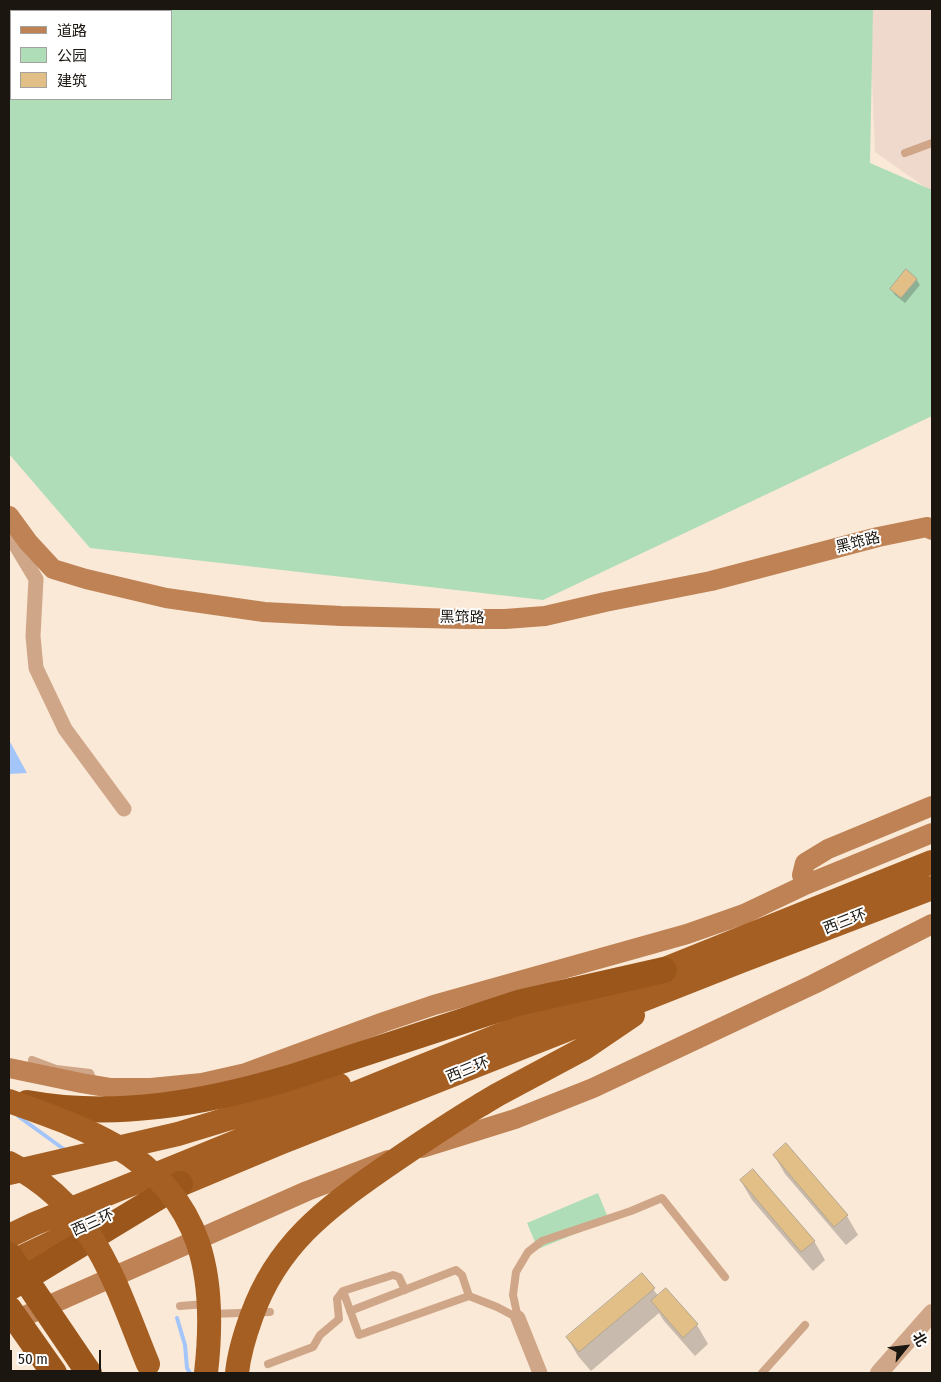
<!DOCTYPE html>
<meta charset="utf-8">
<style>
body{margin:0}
#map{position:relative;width:941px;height:1382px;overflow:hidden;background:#fae9d7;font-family:"Fira Sans Condensed","Noto Sans SC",sans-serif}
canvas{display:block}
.frame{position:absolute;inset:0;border:10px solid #1c1610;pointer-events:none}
.legend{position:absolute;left:10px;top:10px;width:162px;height:90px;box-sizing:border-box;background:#fff;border:1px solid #a4a29f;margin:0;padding:6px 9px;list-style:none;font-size:15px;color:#1c1610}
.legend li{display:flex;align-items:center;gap:10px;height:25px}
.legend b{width:25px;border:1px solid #a4a29f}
.north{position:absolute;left:881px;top:1322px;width:50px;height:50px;-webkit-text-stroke:4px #fff;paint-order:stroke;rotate:61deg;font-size:14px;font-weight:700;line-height:20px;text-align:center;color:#1c1610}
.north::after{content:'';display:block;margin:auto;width:18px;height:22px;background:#1c1610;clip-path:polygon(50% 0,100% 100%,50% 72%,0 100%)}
.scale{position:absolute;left:10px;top:1350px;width:91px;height:22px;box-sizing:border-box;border:2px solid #1c1610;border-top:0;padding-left:6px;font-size:15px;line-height:18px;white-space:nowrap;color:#1c1610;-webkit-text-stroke:4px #fff;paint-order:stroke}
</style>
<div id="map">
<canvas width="941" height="1382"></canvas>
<div class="frame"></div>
<ul class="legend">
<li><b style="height:6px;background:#bf8255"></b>道路</li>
<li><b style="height:14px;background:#aeddb8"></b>公园</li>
<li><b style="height:14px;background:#e2bf87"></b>建筑</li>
</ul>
<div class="north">北</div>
<div class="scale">50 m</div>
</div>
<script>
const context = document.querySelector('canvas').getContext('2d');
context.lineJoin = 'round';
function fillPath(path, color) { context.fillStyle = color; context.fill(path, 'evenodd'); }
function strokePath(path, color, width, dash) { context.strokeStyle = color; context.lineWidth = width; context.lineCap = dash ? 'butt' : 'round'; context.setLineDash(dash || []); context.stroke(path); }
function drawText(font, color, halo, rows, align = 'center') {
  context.font = font + ' "Fira Sans Condensed","Noto Sans SC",sans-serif'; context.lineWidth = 4; context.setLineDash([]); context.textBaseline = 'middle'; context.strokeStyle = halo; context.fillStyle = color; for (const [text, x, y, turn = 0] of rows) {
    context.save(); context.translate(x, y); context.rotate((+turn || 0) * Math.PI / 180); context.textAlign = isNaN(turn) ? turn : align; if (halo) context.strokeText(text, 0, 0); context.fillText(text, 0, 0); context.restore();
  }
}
fillPath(new Path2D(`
 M869,9H932V192L875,152Z`), '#efd9cc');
fillPath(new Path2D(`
 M9,9H873L870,163L932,190V416L543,600L90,548L9,454V79L11,60L9,56ZM11,11H171V99H11Z
 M598,1193L609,1220L538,1249L527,1223Z`), '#aeddb8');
fillPath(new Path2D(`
 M9,740L27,773L9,774Z`), '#a3c5f9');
fillPath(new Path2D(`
 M916,279L920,285L905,303L895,295L891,289Z
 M774,1155L847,1216L858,1235L846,1245L785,1174Z
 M741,1181L814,1241L825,1260L813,1271L752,1200Z
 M642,1274L659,1297L666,1290L697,1325L708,1344L695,1356L664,1321L659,1313L591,1371L578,1356L567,1337Z`), '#0003');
strokePath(new Path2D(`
 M18,1116L65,1150
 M177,1318L185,1345L187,1368L190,1373`), '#a3c5f9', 4);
const building = new Path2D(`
 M906,269L917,279L901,298L890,289Z
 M786,1143L848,1215L834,1227L773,1155Z
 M753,1169L815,1241L801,1252L740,1180Z
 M642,1273L655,1288L579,1352L566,1337Z
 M666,1288L698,1324L683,1338L651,1301Z`);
fillPath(building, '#e2bf87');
strokePath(building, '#b2a692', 1);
strokePath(new Path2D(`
 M905,153L932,143
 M32,1060L56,1069L90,1073L94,1082
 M343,1291L359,1335L469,1296L497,1307L518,1318
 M180,1306L206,1304
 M350,1311L456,1270L462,1275L469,1296
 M210,1314L270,1312
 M518,1318L513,1295L516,1272L528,1252L542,1241L631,1211L662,1198L725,1277
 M268,1364L313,1347L320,1335L339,1319L337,1299L343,1291L393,1275L399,1277L405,1290
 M762,1373L805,1325`), '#d0a688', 8);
strokePath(new Path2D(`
 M9,534L36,579L33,636L36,668L65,729L124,809
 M518,1318L540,1373`), '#d0a688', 15);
strokePath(new Path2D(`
 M879,1373L932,1313`), '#d0a688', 18);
strokePath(new Path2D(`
 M9,516L28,542L53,569L86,579L166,598L264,612L341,616L465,619H505L545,616L605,602L711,581L878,537L927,527L932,530
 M805,885L802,875L805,863L828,849L932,806
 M9,1068L81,1083L111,1088H151L202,1083L246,1073L384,1022L434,1005L687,934L744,914L805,885L932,833
 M422,1148L515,1119L593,1088L814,984L932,924
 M9,1323L307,1191L388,1160`), '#bf8255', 20);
strokePath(new Path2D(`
 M482,1104L497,1095L583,1049L633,1015
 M9,1173L178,1134L339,1085
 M163,1192L280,1143L741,961L932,888
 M9,1236L34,1224L400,1075L932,862
 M9,1263L102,1219`), '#a65f22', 24);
strokePath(new Path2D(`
 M27,1103C116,1119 204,1103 289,1078L518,1003L664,970
 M9,1288L180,1184`), '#9b571b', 26);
strokePath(new Path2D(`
 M9,1101C44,1114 81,1126 114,1145C204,1198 217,1277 206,1373
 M9,1163C95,1207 114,1281 148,1364
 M237,1373C239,1353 245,1334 252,1315C277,1245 325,1209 384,1168C416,1146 448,1124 482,1104`), '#a65f22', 24);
strokePath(new Path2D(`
 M9,1255L89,1373
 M9,1309L54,1373`), '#9b571b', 26);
drawText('15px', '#1c1610', '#fff', [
 ["黑筇路",858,543,-14],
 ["黑筇路",462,618,1],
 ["西三环",845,922,-21],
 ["西三环",468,1070,-22],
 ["西三环",93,1223,-24]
]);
</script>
